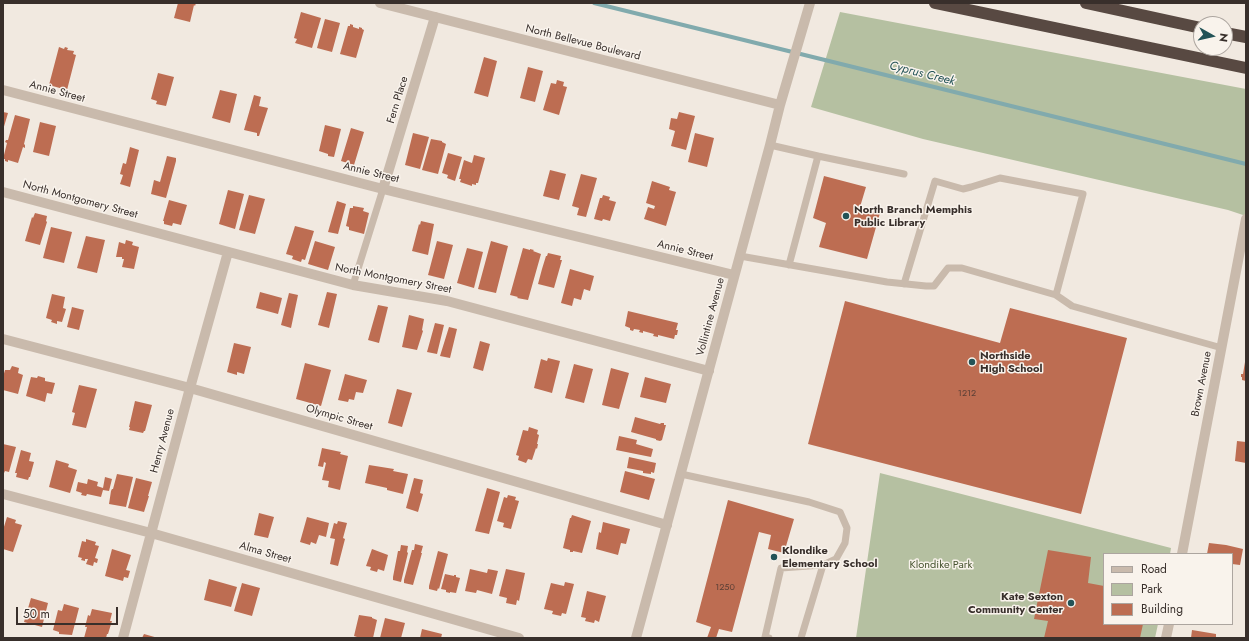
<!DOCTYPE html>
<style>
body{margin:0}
#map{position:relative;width:1249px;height:641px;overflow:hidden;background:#f1e9e0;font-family:Jost,sans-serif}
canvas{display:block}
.frame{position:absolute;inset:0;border:4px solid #382f2b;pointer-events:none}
.legend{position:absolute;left:1103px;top:553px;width:130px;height:72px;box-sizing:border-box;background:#f9f3ec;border:1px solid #aca59f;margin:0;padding:5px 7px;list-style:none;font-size:12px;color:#382f2b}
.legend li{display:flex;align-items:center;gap:8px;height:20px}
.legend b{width:20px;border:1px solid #aca59f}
.north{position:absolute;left:1193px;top:16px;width:40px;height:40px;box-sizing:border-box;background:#f9f3ec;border:1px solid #aca59f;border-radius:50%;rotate:98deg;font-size:11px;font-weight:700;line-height:16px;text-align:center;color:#382f2b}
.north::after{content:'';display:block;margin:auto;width:14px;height:18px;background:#235357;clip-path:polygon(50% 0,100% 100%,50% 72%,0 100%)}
.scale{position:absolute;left:16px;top:607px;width:102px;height:18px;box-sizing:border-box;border:2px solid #382f2b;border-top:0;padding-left:5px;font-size:12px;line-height:14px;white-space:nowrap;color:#382f2b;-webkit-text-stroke:3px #f9f3ec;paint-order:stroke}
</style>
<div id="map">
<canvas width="1249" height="641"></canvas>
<div class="frame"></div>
<ul class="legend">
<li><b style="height:5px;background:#c9baac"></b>Road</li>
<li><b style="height:11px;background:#b5c0a1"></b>Park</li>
<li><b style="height:11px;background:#bd6d52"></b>Building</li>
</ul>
<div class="north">N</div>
<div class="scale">50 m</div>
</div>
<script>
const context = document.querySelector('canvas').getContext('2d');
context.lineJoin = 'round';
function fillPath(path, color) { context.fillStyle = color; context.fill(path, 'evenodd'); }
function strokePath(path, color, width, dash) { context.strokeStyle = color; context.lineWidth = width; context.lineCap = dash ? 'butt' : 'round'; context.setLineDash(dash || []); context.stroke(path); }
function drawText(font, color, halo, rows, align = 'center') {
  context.font = font + ' Jost,sans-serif'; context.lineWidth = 3; context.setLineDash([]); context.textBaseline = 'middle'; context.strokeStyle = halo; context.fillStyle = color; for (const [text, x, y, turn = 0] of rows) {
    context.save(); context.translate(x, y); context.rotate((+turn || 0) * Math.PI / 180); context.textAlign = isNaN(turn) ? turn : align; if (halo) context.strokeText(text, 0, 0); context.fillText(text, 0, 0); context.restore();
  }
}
fillPath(new Path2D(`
 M840,12L1246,89V216L1228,210L923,139L811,107Z
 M880,473L1171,548L1170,554H1104V624H1158L1155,638H856Z`), '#b5c0a1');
strokePath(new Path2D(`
 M594,3L1246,164`), '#81aaad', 4);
fillPath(new Path2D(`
 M178,3H196L195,6L194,5L190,22L174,18Z
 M301,12L321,18L312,48L295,43L297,39L294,38Z
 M325,19L340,23L332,52L317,48Z
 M350,24L353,25V27L359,29V27L362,28V29L364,30L356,58L340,54L348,26H350Z
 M59,47L64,49L65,47L68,48L67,50L74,51L73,54L76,55L67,90L49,85Z
 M484,57L497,61L488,97L474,93Z
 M528,67L543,71L535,102L520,98Z
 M158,73L174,77L166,106L156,104L157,101L151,99Z
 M557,80L564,82L563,86L567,87L559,115L543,110L551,83L556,84Z
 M220,90L237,94L230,123L212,118Z
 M254,95L261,97L259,106L268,108L259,136H257V133L244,130Z
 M3,112L8,113L3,130Z
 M679,112L695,116L686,150L671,146L675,131L669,129L671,118L677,119Z
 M15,115L30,119L24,144L25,145V148L23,147L18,163L8,160V162L5,161V159H3L7,143L5,142L6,140H8Z
 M40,122L56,126L49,156L33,152Z
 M325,125L341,129L334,157L328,156V154L319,151Z
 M351,128L364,132L354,165L341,161Z
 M413,133L429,137L420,169L405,165Z
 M695,133L714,138L707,167L688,162Z
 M431,139L442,141V142L446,144L438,174L422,170Z
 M130,147L139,150L130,187L120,184L123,175L120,174L123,163L126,164Z
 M448,153L462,157L455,181L447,178L448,175L442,173Z
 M474,155L485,158L478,183H476V185L472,184V186L460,182L461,179H459L464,160L472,163Z
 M167,156L176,158V161L166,198L151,194L154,180L160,182Z
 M550,170L566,174L559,200L543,196Z
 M581,174L597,178L586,217L577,215L579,208L572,206Z
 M824,176L866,187L860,207L880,213L867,259L819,247L826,223L813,218Z
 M652,181L670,187L669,190L676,192L666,226L644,219L648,207L654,209L655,206L646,203Z
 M228,190L244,194L235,229L219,224Z
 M249,195L265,199L255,234L239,230Z
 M603,195L610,197L609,200L616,202L610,221L603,219L602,221L594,219L600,198H602Z
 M169,200L187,205L181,225L173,223L172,226L164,224V221H163Z
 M337,201L346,204L338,234L328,232Z
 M353,206L364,208L363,211L369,213L364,234L349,230V227L346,226L350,208H353Z
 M35,213L47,216L46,221L47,222L40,245L25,241L32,217L33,218Z
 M421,221L434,224L428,255L412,251L419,224L420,225Z
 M295,226L314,231L305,260L302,259L301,262L292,259L293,256L286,254Z
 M51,227L72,232L64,263L43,258Z
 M86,236L105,240L97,273L77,268Z
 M126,240L133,242L132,245L139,247L134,269L122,267L124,259H122V257H116L119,242L125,244Z
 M315,241L335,247L328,270L308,264Z
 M437,241L453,245L444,279L428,275Z
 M491,241L508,246L496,293L478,289Z
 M467,248L483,252L474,288L457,283Z
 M523,248L530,250V249L534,250L533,251L541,254L528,300L517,298L518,297L510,295Z
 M548,253L561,256L560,260H562L554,288L538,284L542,269L546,256H547Z
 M570,269L594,276L590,291L584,289L581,300L574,298L572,306L561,303Z
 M260,292L282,298L278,314L256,308Z
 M327,292L337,294L329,328L318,325Z
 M289,293L298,295L291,328L281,325Z
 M52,294L65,297L63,308L66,309L62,322L57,321V324L51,322L52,320L46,318Z
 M845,301L1000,343L1010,308L1127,338L1081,514L808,444Z
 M378,305L388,307L379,343L368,340Z
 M72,307L84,310L79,330L67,327Z
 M628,311L678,323L676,330H678L677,335H675L674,339L658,335V337L653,336L654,334L643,331V333L639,332L640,330L634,329L633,331L630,330V328L625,326Z
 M409,315L424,319L422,330L423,331L417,350L402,347Z
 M435,323L444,325L437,354L427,352Z
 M449,327L457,329L450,358L440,356Z
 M480,341L490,344L483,371L473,368Z
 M234,343L251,347L244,374L237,372V375L227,372Z
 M548,358L560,361L552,393L534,388L541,359L547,361Z
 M1245,362H1246V381L1242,380V377H1241V374H1243Z
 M305,363L331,370L321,406L296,399Z
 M574,364L593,369L584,403L565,398Z
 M12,366L19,368L18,373L23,375L18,394L3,390V377L5,370H10Z
 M611,368L629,373L619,409L602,405Z
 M345,374L367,380L363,393L356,392L354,400L349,399L348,402L338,400Z
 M38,376L45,378V381L55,383L52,394L47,393L45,402L26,396L31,377L37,378Z
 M645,377L671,384L666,403L640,397Z
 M79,385L97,389L86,428L72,425L75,413L72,412Z
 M397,389L412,393L402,427L388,423Z
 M135,401L152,405L145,431H144L143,433L129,430L130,427H129Z
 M635,417L660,424L661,423H664V425H666L662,440L660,441L656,440V439L631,432Z
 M529,427L538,430L537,434L539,435L537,444H538L537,449L536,448L532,460L528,459L526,463L518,460L519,456L516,455L523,430L528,431Z
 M619,436L637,440L636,444L653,449L651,457L616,450Z
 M1237,441L1246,442V463L1235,461Z
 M3,444L16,447L9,472L5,471L4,473H3Z
 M322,448L341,452L340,454L348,456L340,490L328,487L329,481L322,480L326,463L324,462L323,467L318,466Z
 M21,450L31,453L29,461L34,462L30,477H29L28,480L16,477L17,473H15Z
 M629,457L656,463L654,473L651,472V474L643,473V471L627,468Z
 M56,460L69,464L68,467L77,470L70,493L49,487Z
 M369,465L394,469L393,471L408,474L403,494L387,490V488L365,483Z
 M625,471L655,479L649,500L620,492Z
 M117,474L133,477L126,507L109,504L111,491L112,489H113Z
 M105,477L112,479L109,491L103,490L101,497L87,494L86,496L81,495L82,493L76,491L78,482L87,484L88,479L98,482L97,486L103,488Z
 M136,478L152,482L148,496H149L144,512L128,508Z
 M414,478L423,480L420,493L423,494L418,512L406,508Z
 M487,488L500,492L489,534L475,531Z
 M508,495L516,497L515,500L519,501L511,529L503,527L504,523L497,521L504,497L507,498Z
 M728,500L794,519L784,553L768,549L771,535L759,532L732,632L719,629L716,638H707L711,627L696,622Z
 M259,513L274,517L268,538L254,535Z
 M572,515L591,521L582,553L573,551V552H570V550L563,548L570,518H571Z
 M7,517L16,520L15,523L22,525L13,552L3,549V530Z
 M307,517L329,523L326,537L319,535L316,544L311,542L310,545L300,542Z
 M338,521L347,523L343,538L345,539L338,566L330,564L335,539L330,538L334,523L337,524Z
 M603,522L630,529L626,544L621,543L618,555L596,549L599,532L601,533Z
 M86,539L96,542L95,545L99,546L95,558L98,559L97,563L94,562L93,566L86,564L88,559H85V561L81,560L82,558L78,557L82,541L86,542Z
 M1209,543L1226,545L1243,549L1240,565L1232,564V554H1207Z
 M415,544L423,546L421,553H422L413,585L404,583V580L412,550H414Z
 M401,545L408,546L407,552L408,553L401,582L393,580V577L398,551H400Z
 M112,549L131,555L126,570L130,571L128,578L124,577L123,581L105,576Z
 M372,549L388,555L384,571L378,569L377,572L370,570L371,567L366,566Z
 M1048,550L1091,557L1088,583L1104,586V624H1143L1140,638H1044L1048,621L1034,619Z
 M438,551L448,554L439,589L438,588L437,591L429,589V586Z
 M470,569L487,573L488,569L498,571L492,594L477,590L476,593L465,591Z
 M506,569L525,573L519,601L517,600L516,605L506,603L507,598L499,596Z
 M445,574L454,576V575H456V577L460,578L456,593L450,592V593L446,592V590L441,589Z
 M209,579L237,587L231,607L204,600Z
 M565,582L574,584L566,614L562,613L561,616L552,614L553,611L544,609L551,583L564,586Z
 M242,583L260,588L252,616L234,611Z
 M587,591L606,596L599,622L595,620L594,623L585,621L586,618L581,617Z
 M31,598L48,603L42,627L24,622Z
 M64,604L79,608L72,635L59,634V632L53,630L58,610L62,611Z
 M92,609L112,613L110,621H112L108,634H107L106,638H84L87,627H85L88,615L90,616Z
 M359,615L372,617V618L377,620L373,638H360L354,636Z
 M385,618L405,623L401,638H380Z
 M422,629L442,634L441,638H420Z
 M1192,630L1216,634V638H1191Z
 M144,634L158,638H142Z`), '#bd6d52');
strokePath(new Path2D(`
 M770,145L818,156L789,265
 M818,156L904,174
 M740,256L887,282L926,286H934L948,268H962L1056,295L1072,306L1222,348
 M904,284L935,181L963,189L971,187L1000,178L1083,194L1056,295
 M353,285L383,189
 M681,474L809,502L840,512L847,528L845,543L836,559L823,565L781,568L765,637L769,638
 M801,638L823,565`), '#c9baac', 7);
strokePath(new Path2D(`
 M3,90L383,189L734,275
 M383,189L435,17
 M3,192L353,285L447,301L709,371
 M3,339L190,388L667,525
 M3,494L151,533L519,638
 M1182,554L1246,219
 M123,638L190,388L228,252
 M1166,638L1169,624`), '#c9baac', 10);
strokePath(new Path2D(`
 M380,3L780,105
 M636,638L770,145L780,105L810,3`), '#c9baac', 10);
strokePath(new Path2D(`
 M935,3L1246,68
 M1086,3L1201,28
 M1225,33L1246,37`), '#584942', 12);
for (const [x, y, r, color] of [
 [846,216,4,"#235357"],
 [972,362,4,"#235357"],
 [774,557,4,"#235357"],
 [1071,603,4,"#235357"]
]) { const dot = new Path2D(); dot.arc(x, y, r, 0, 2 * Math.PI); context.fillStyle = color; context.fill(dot); strokePath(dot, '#f9f3ec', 1.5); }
drawText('9px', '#593e35', null, [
 ["1212",967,394],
 ["1250",725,588]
]);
drawText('11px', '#382f2b', '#f9f3ec', [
 ["North Bellevue Boulevard",583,43,14],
 ["Annie Street",57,92,15],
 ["Fern Place",398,100,-73],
 ["Annie Street",371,173,14],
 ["North Montgomery Street",80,200,15],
 ["Annie Street",685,251,14],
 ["North Montgomery Street",393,279,11],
 ["Vollintine Avenue",711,317,-75],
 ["Brown Avenue",1202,384,-79],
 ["Olympic Street",339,418,16],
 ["Henry Avenue",163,441,-75],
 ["Alma Street",265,553,16]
]);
drawText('bold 11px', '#382f2b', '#f9f3ec', [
 ["North Branch Memphis",854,210],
 ["Public Library",854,223],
 ["Northside",980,356],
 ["High School",980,369],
 ["Klondike",782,551],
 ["Elementary School",782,564],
 ["Kate Sexton",1063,597,"right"],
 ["Community Center",1063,610,"right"]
], 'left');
drawText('11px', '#475430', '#f9f3ec', [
 ["Klondike Park",941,565]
]);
drawText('italic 12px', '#235357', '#f9f3ec', [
 ["Cyprus Creek",922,74,14]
]);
</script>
